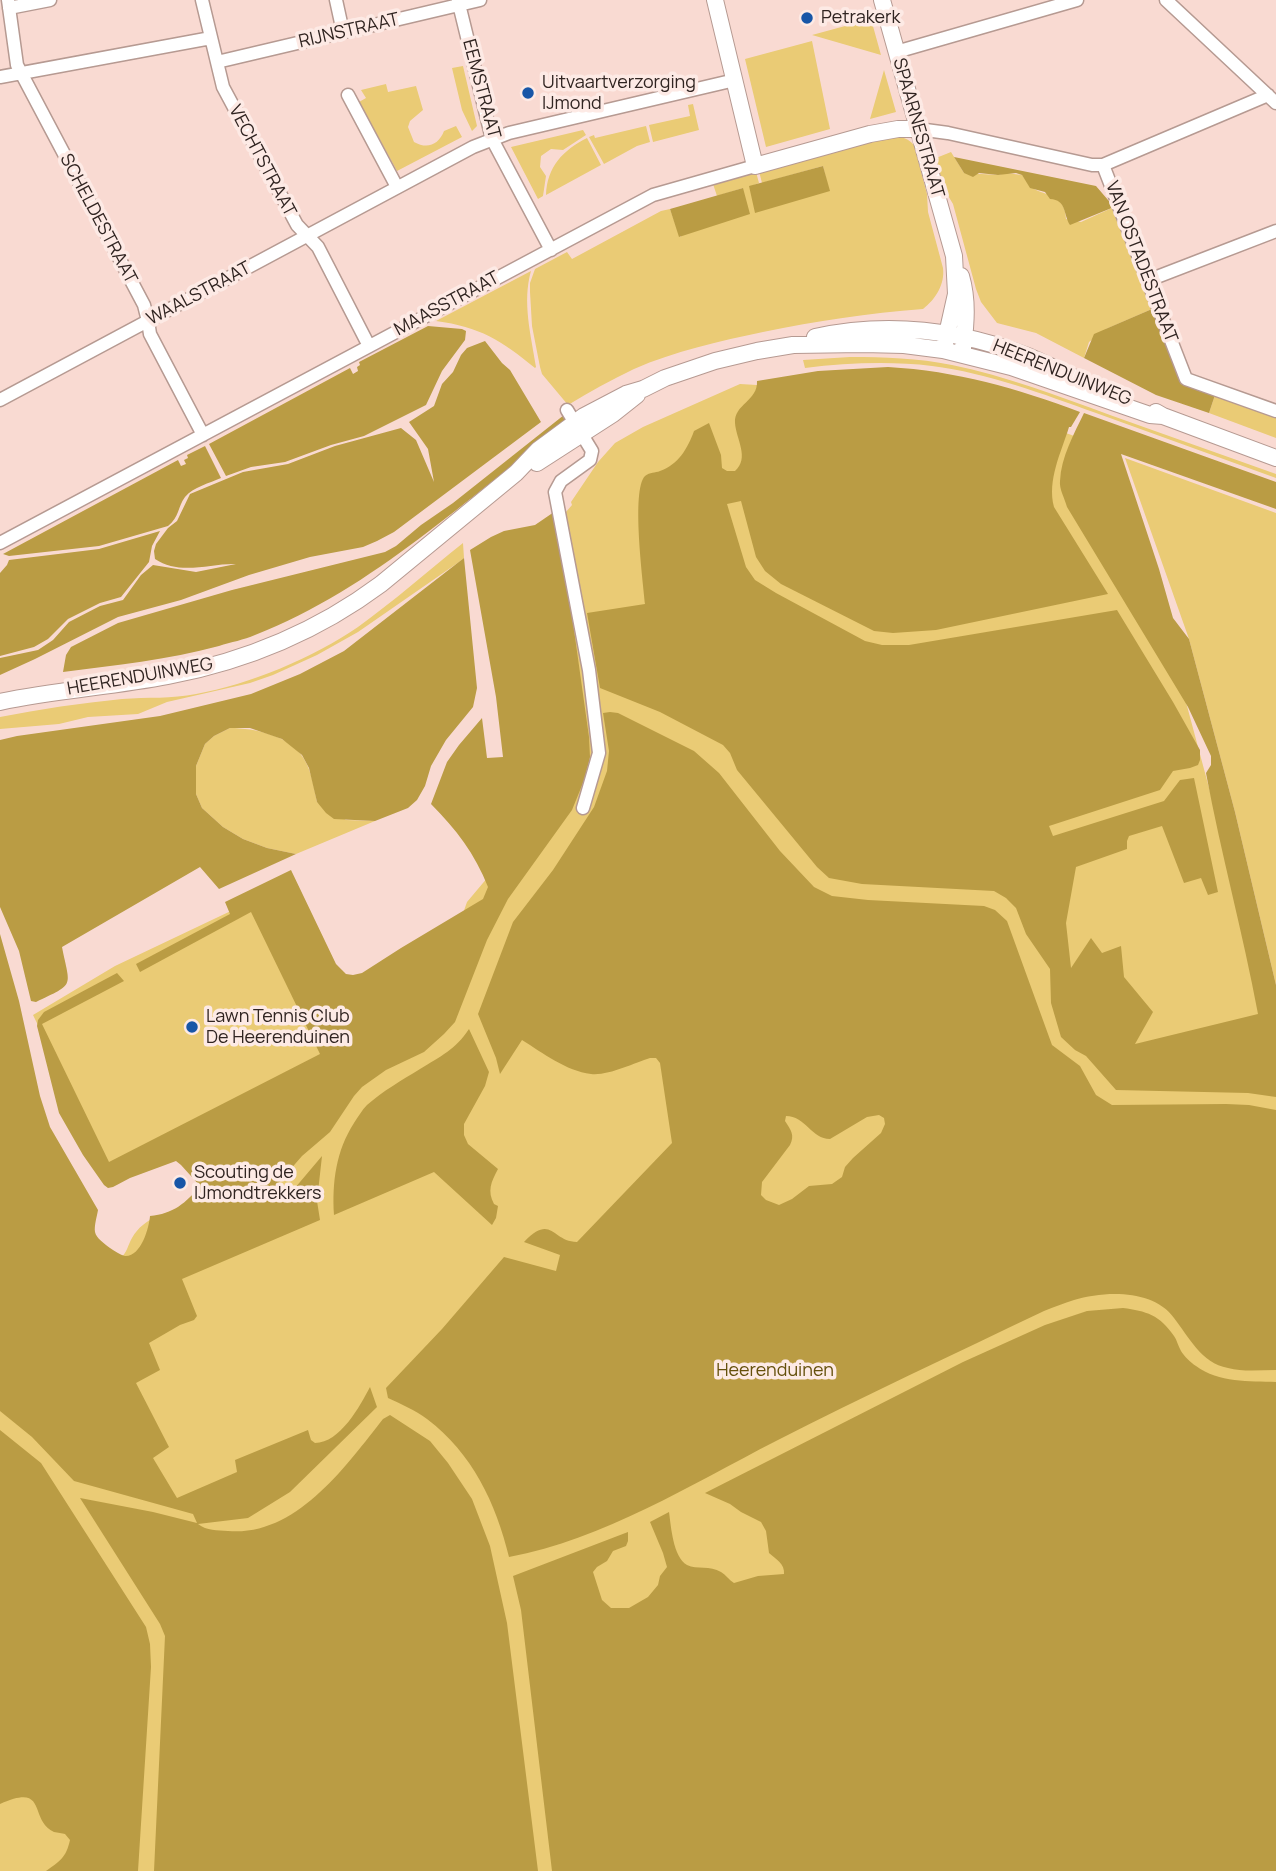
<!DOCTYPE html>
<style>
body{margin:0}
canvas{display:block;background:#f9dad2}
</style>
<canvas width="1276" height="1871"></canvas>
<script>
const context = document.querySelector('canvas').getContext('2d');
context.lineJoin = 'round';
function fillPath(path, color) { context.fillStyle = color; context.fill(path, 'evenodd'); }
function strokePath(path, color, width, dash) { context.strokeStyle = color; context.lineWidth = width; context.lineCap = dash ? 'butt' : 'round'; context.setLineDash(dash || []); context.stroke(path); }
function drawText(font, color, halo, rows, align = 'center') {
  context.font = font + ' Manrope,sans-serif'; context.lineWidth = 7; context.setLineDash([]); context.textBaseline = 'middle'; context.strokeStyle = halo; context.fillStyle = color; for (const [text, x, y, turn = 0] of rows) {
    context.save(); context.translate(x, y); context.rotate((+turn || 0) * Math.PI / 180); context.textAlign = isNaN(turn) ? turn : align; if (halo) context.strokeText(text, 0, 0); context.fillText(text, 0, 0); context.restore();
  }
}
fillPath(new Path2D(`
 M871,19L881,55L812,35Z
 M812,41L830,129L766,147L745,59Z
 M463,66L477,126L472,131L462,110L452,68Z
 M884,70L896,112L870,119Z
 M386,84L388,92L416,86L423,110L410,121L408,127L414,142C428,150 439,144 444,131L456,126L462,137L397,171L359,102L366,98L361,90Z
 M693,104L699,130L653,142L649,125L690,116L688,105Z
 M646,126L650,142L637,146L604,164L589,137L594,135L595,138Z
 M583,130L586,135L563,150L551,149L541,156L540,167L546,176L543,196L538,199L511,147Z
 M886,136C897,136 906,136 914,145L927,194L928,212L943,268C945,284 936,299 923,309C868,313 817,321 763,332C720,341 675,351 634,369C611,380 589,392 568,405L542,374L540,367L532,326L530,292V283L535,269L567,252L572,259L661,211L670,209L680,237L743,188L717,196L713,184L756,172L759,183L749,187L829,191L823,166L762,183L759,171Z
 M587,138L601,165L546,195C547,167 563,150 587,138Z
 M951,152L964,173L998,175L1006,173L1022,175C1026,180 1029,186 1034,189C1051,197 1065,196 1066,219L1081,222L1114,207L1152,309L1106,329L1089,342L1084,358L1036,333L997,323L981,302L976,289L953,204L944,189L936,158Z
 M531,271C522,302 531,335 536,367L535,368C501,340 480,327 436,321Z
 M850,357C884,357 918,358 952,365C1006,376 1058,396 1110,415C1165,435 1221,454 1276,474V478C1216,456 1156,435 1096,413C1043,394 988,373 932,366C890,361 847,363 805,368L803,360Z
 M926,380L1119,453L1276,1037V1871H0V1056L102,1254L121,1258C127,1252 128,1245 132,1238C144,1217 166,1213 187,1207L454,939L467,902L509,852L552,528L572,505L571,502L598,462L615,443L643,427L740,384L757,385Z
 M1215,395L1276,418V438L1209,413Z
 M1125,458L1276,513V985L1235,812L1189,639Z
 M463,543L464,558L459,562L358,632L317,655L273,675L250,683L167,702L138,714L88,717L59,724L0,729V717C40,709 81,703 122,699C147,697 172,699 196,694C248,685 315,657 358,627C394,601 428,571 463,543Z
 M230,728C255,728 291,736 304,759C312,772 314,788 317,802L346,820L375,821L296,854L267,848L243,839L223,827L202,808L196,794V766L205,744L214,736Z
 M275,890L352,1038L108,1169L33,1015L115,966Z`), '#eacb75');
fillPath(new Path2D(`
 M954,157L1096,186L1114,207L1070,225C1063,214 1067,200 1050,199L1045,192L1030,188L1022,175L1016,173L998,175L979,173L973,177L964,173Z
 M823,166L830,191L755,213L749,186Z
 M743,188L750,214L679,237L670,209Z
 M1152,309L1178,377L1188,385L1215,395L1209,413L1156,395L1084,358L1094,334Z
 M428,326L462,329L466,331L465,340L442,371L426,405L364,436L331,445L285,462L251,467L226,476L209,444L350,368L353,374L358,371L357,367L360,365L359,362Z
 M485,341L502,363L510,370L541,422L394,532L377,541L363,547L310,557L249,575L181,600L118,617L35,659L0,675V658L38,650L53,640L69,622L100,606L123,600L141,575L153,565L196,572L236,564C211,563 180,576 155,559L154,551L156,544L168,528L177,521L190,494L243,472L288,464L335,446L401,428L416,440L434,482L428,449L409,422L434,406L442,384L453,372L461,355L467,348Z
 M888,367C957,371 1016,388 1080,412L1071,427H1069C1061,453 1047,480 1054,507L1108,594L936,630L893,633L874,631L781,584L765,571L756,557L741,501L727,504L746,567L755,580L776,593L865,641L882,645H909L1117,610L1173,702L1200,750V760L1198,765L1190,768L1173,771L1160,790L1049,826L1053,836L1164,801L1180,780L1194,778L1218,892L1208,895L1201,878L1184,883L1162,826L1129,836L1127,841V849L1076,867L1066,923L1071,968L1091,938L1102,953L1121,946L1124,977L1153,1012L1135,1044L1258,1014C1243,933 1221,854 1206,773L1211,765V756L1188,707L1067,507C1065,499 1059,489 1060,481C1061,457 1074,434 1084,413L1276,482V509L1121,454L1159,569L1173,618L1189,639L1235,812L1276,985V1097L1248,1093L1116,1090L1086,1056L1075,1050L1061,1037L1051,1003L1050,969L1026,934L1016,908L1006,898L994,891L862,884L829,878L817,867L737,770L730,753L723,745L660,712L600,688L587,613L645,604C643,581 631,490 645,476C650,472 655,473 660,471C678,465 688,448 694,431L709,423L721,455L722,468L727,471H735C750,458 736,439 735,423C734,404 758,401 757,381L818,371Z
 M564,415L569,422C467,497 375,588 255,635C244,640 231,642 219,646C168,660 115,665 63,672L66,655L71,647L118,623L232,590L385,552L396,546L421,525L453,503Z
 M205,446L221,478C210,483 193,487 185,497C178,506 179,518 168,526L99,546L9,556L3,554L178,460L181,466L186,464L184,460L188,458L187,455Z
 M554,512L560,530L589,737L590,757L585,778L572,810L508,899L487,940L455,1022L444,1034L424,1052L386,1070L362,1087L354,1096L330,1132L302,1156L275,1187L289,1195L322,1156L317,1201L320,1220L182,1279L197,1316L194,1320L180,1325L149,1343L160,1370L136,1383L169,1447L153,1458L177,1498L237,1472L235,1460L308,1430L311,1440L315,1443C340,1443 360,1406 370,1387L377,1407L290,1492L248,1518L198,1524C207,1531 217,1530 228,1531C296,1537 346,1466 383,1419L390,1415L430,1441L448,1463L472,1499L490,1546L507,1623L538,1871H154L165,1636L160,1624L80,1498L153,1512L197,1523L193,1514L74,1481L32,1437L0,1411V934L19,1001L40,1096L50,1127L98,1210C97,1216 94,1226 95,1232C96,1238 105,1244 110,1248C115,1251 120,1255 125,1256C141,1257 149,1228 150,1216C173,1214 186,1203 200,1186L181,1165L176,1161L130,1178L113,1187L108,1188L104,1185L83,1155L59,1113L37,1026L38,1020L44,1012L117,973L124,981L42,1024L109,1162L320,1054L251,912L140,972L136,964L230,914L225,902L291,870L336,964L346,974L353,975L362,973L401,948L483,899L488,887C475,854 456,829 431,804L447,762L459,745L482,718L487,758L503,757L496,697L470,550L491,537L504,531L535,525Z
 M160,531L152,546L149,562L121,597L100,603L68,619L48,639L34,647L0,656V573L7,565L9,560L99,549Z
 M464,558L477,688L473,707L446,740L431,766L425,786L417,800L408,808L375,821L334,819L326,813L317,802L309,768L302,755L282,739L250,728H230L214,736L205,744L196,766V794L202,808L223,827L243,839L267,848L296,854L219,889L200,867L62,947C70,988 76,983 36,1002L31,1001L19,951L0,907V740L17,736L160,716L251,694L300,674L344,651Z
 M610,712L618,713L694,751L719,773L780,851L814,887L832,896L868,900L984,906L995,910L1007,921L1052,1045L1080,1066L1096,1095L1112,1105L1226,1104L1249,1105L1276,1110V1370C1260,1370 1243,1372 1228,1368C1201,1363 1189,1337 1174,1318C1153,1289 1105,1291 1074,1300C1064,1303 1054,1307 1044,1311C954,1354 864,1396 776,1441C690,1485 604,1539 509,1557C496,1503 472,1453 427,1419C415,1410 401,1404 388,1398L386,1388L442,1329L504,1257L556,1271L560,1255L524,1242C552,1213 552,1242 577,1242L672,1143L660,1063L656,1058H650C634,1063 608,1076 591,1074C566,1071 543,1053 522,1040L500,1074L496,1058L478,1014L513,922L553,870L594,807L607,771L609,751L603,713ZM879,1115L884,1118L885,1124L881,1133L853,1158L845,1167L842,1177L832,1184L809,1186L792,1199L779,1205L766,1200L761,1195L762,1182L790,1145C795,1135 791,1130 785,1121L786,1116C805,1116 812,1139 830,1139L867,1117Z
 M469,1029L489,1072L485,1086L464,1124V1135L468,1144L498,1169C491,1182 487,1191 494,1204L498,1206L496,1218L492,1225L434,1172L334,1215C332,1182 336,1151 354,1123C358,1117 362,1110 367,1105C383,1091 402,1080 420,1069C441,1056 455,1050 469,1029Z
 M1123,1308C1146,1311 1160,1315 1174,1336C1177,1340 1178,1346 1181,1351C1184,1356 1191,1363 1196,1366C1219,1383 1249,1381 1276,1382V1871H552L521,1610L513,1576L628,1532V1541L626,1546L613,1551L607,1561L597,1567L593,1572L602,1600L611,1608H629L648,1597L658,1585L660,1576L667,1567L663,1553L650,1522L669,1512C671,1526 673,1557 687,1565C697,1570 710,1565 721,1572C726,1575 729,1580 734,1583L758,1576L784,1574C785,1564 776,1559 769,1553L766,1531L761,1522L741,1512L730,1504L705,1493L963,1362L1045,1325L1087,1311Z
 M0,1430L41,1463L146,1627L150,1644L151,1667L138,1871H46C60,1861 66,1858 70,1840L65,1834C62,1833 58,1833 54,1832C28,1820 49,1782 0,1804Z`), '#ba9c44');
const street = new Path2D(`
 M8,0L17,65L144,305L148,321L150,334L203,435
 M202,0L223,87L297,225L318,247L369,346
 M336,0L343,32
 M458,0L492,139L551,250
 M1166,0L1276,103
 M9,8L50,0
 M896,52L1077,0
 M217,62L480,0
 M0,77L211,38
 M348,95L397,187
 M918,129L948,133L1092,165H1103L1186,379L1276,411
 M1103,165L1268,95
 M1149,280L1276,231
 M0,400L473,147L509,133L735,80
 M567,410L592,451L590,460L561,481L555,492L589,670L599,753L583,808
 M0,543L653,195L755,166`);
const secondary = new Path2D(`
 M715,0L755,166L870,134L898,129H918
 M882,0L954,256L956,294L945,343
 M961,276C968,300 966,323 963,348
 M815,337C888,321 961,330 1030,357C1049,365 1066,374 1084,382
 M1156,412L1163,416L1276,458
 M537,463L613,414L637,395
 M0,702C55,690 112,687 168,676C246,661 318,631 381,584L516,473L538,450L584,416L626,394L643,389L665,378L715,361L757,351L793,345L863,344L904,345L943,350L1011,367L1150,415L1163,416`);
strokePath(street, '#b69a92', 15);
strokePath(secondary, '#b69a92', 18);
strokePath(street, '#fff', 12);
strokePath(secondary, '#fff', 16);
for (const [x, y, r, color] of [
 [807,18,7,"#1856a7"],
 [528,93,7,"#1856a7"],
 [192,1027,7,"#1856a7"],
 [180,1183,7,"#1856a7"]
]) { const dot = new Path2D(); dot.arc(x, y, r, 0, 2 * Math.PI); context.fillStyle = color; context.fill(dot); strokePath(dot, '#fdeae5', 2.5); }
drawText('18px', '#302421', '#fdeae5', [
 ["Petrakerk",821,18],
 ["Uitvaartverzorging",542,83],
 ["IJmond",542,104],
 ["Lawn Tennis Club",206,1017],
 ["De Heerenduinen",206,1038],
 ["Scouting de",194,1173],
 ["IJmondtrekkers",194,1194]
], 'left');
drawText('18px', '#302421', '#fdeae5', [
 ["RIJNSTRAAT",349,31,-13],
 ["EEMSTRAAT",481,89,75],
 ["SPAARNESTRAAT",918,128,74],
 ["VECHTSTRAAT",262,161,62],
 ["SCHELDESTRAAT",98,219,62],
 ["VAN OSTADESTRAAT",1141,262,69],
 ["WAALSTRAAT",199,294,-28],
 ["MAASSTRAAT",447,304,-28],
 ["HEERENDUINWEG",1062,373,22],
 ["HEERENDUINWEG",140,677,-10]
]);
drawText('18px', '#65500c', '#fdeae5', [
 ["Heerenduinen",775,1371]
]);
</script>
